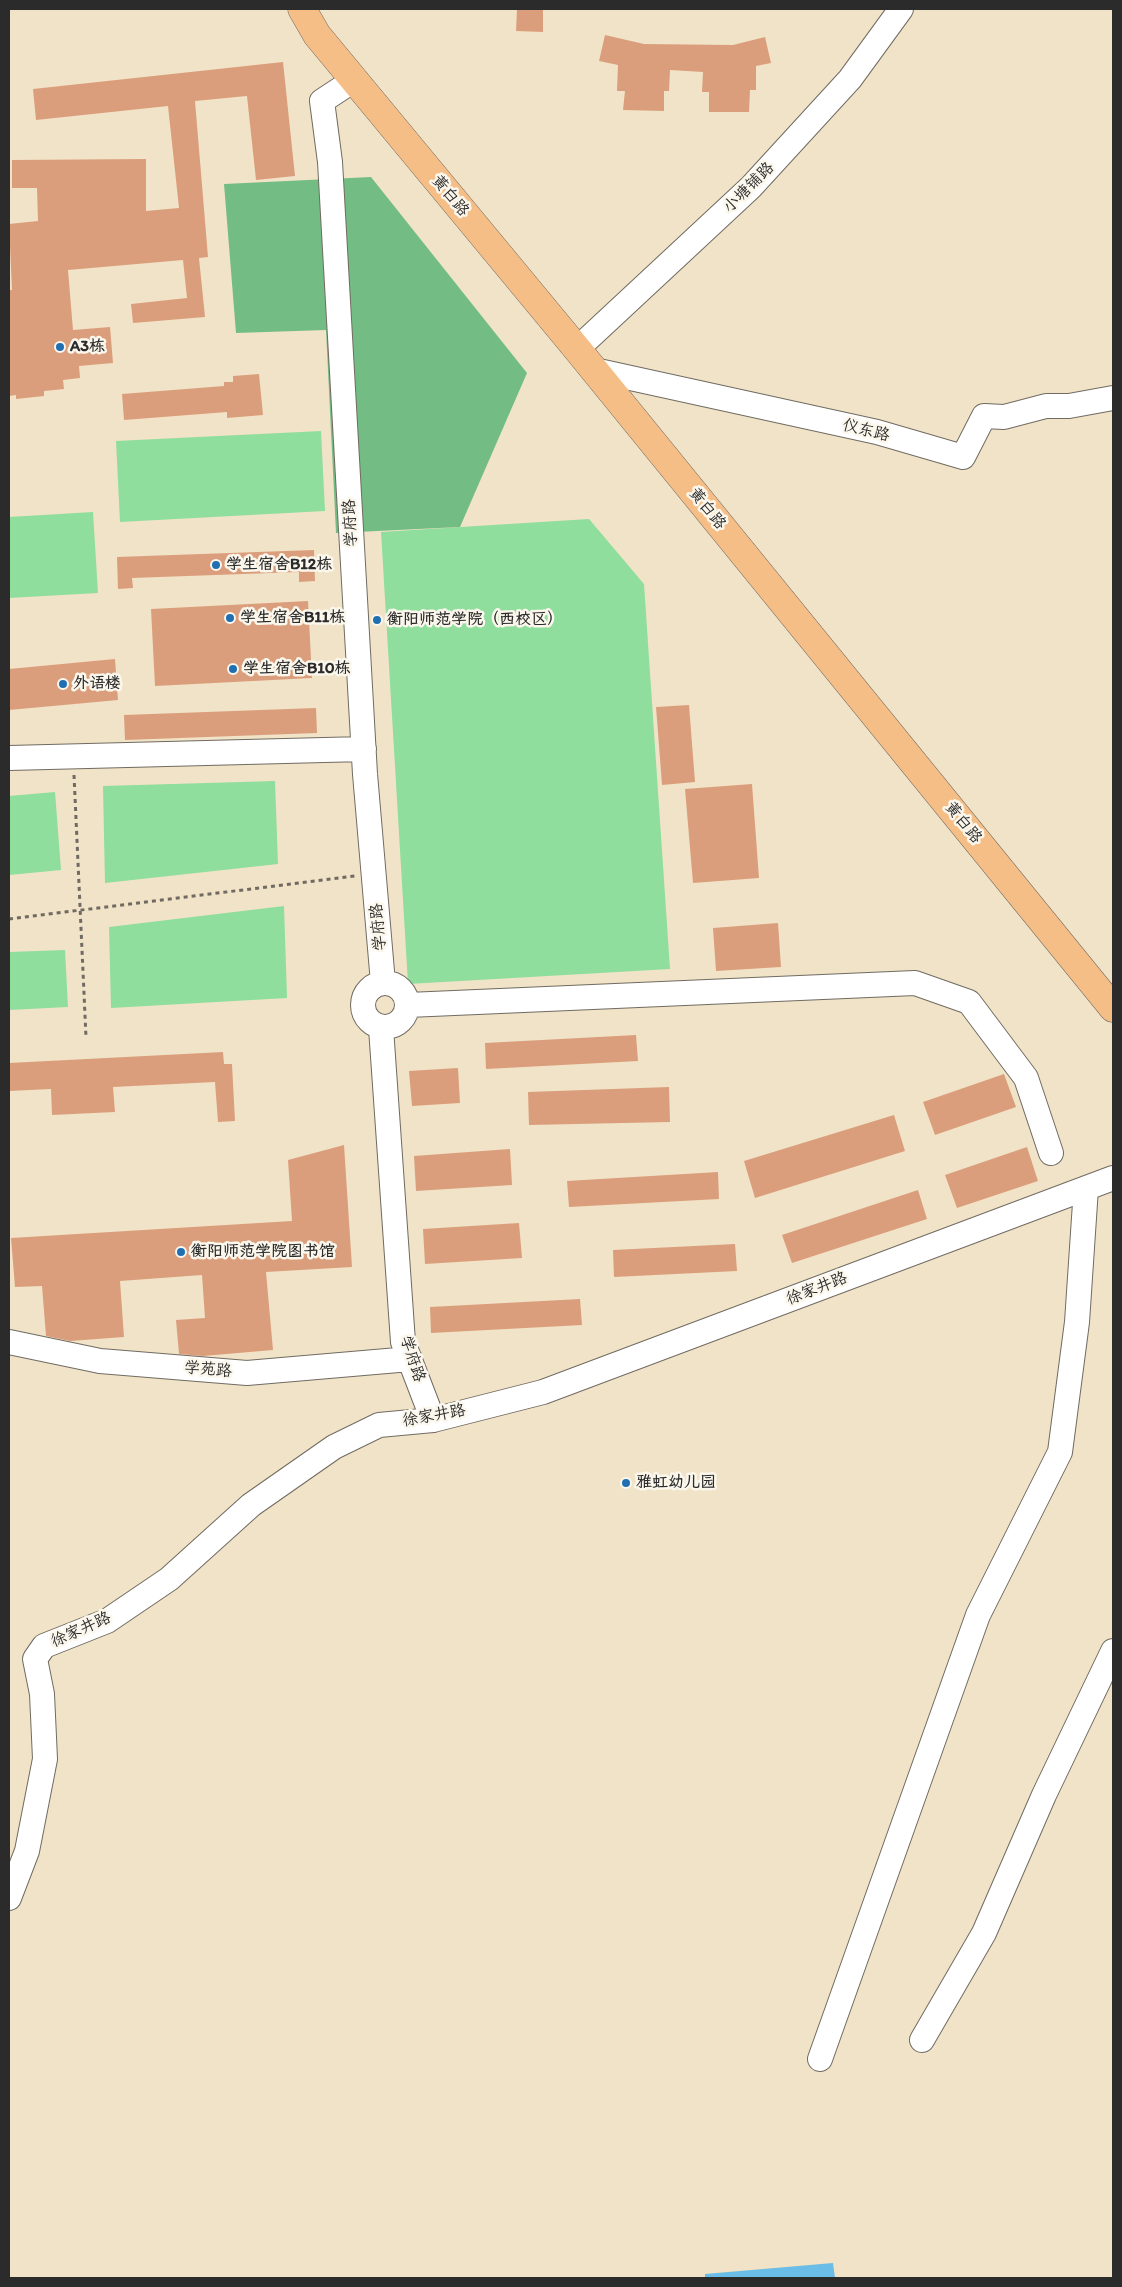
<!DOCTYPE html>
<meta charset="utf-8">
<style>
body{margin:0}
#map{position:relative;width:1122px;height:2287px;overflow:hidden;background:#f1e3c7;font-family:Itim,sans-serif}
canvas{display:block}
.frame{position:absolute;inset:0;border:10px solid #2b2b2b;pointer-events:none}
</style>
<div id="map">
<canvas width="1122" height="2287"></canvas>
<div class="frame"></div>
</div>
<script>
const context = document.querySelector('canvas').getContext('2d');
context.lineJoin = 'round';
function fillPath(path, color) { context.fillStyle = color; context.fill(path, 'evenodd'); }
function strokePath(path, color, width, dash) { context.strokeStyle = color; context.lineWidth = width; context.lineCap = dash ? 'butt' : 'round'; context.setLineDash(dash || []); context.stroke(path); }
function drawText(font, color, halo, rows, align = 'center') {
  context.font = font + ' Itim,"LXGW WenKai TC",sans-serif'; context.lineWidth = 5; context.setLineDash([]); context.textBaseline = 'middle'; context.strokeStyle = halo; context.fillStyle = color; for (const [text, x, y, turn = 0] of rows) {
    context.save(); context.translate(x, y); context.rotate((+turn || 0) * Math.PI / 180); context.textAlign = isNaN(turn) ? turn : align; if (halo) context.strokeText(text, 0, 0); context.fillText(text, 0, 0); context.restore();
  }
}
fillPath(new Path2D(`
 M321,431L325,511L120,522L116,441Z
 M93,512L98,593L9,598V517Z
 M589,519L644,584L670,969L408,984L381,532Z
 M275,781L278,864L105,883L103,786Z
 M55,792L61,870L9,875V796Z
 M284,906L287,998L111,1008L109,927Z
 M65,950L68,1007L9,1010V952Z`), '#8fde9d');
fillPath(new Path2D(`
 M371,177L527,373L460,527L336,533L326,330L236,333L224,184Z`), '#73bd84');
fillPath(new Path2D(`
 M833,2263L835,2278H705V2274Z`), '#6abde6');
fillPath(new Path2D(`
 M517,9H543V32L516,31Z
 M605,35L644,44L733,45L765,37L771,63L756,66V90H750L749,112H709V92H702L703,72L670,70L669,91H664V111L623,110L625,91H617L618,65L599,61Z
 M283,62L295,176L256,180L247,96L195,101L208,257L199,258L205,317L133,323L131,304L187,298L183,260L68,270L73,330L110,327L113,363L79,366L80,378L63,380L64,389L44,391V396L16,399V395L9,396V290H12L9,224L38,221L37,188H12V160L146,159V211L179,208L168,106L36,120L33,89Z
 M259,374L263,415L227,418V412L124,420L122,394L224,386V382H233V376Z
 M314,550L315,581L299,582V572L132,578L133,588L118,589L117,557Z
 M308,601L312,678L155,686L151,609Z
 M115,659L118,700L9,710V669Z
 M689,705L695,782L662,785L656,707Z
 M316,708L317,733L125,740L124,715Z
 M752,784L759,878L693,883L685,789Z
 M778,923L781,967L716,971L713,928Z
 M636,1035L638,1061L486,1069L485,1043Z
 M223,1052L224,1064H232L235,1121L218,1122L215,1082L113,1087L115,1112L52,1115L51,1089L9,1091V1063Z
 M458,1068L460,1103L412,1106L409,1071Z
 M1004,1074L1016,1107L935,1135L923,1102Z
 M669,1087L670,1122L529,1125L528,1092Z
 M894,1115L905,1151L755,1198L744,1161Z
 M344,1145L352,1267L266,1272L273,1350L203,1356L179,1354L176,1320L205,1318L202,1275L120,1281L124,1337L70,1341L46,1336L42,1286L15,1287L11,1238L292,1221L288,1160Z
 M1027,1147L1038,1181L957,1208L945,1175Z
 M510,1149L512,1185L416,1191L414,1156Z
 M718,1172L719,1199L569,1207L567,1181Z
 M918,1190L927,1219L792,1263L782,1235Z
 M519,1223L522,1258L425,1264L423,1229Z
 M735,1244L737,1271L614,1277L613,1250Z
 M580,1299L582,1325L431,1333L430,1307Z`), '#db9e7c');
const minor = new Path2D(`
 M354,80L322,101L330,162L365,774L383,983
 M577,349L751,187L850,79L901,9
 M594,370L877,432L963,457L984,416L1004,417L1046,406H1069L1113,398
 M9,758L364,749
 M363 1005a22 22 0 1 1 44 0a22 22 0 1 1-44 0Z
 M408,1005L915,983L969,1002L1026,1078L1051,1153
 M381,1028L403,1342L433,1420
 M9,1342L100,1361L247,1373L410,1359
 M9,1898L27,1851L45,1759L42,1694L35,1659L44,1646L107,1621L169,1579L251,1505L334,1447L379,1425L433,1420L543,1392L1113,1178
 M922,2040L984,1933L1044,1795L1113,1651
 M820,2059L978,1615L1060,1452L1077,1322L1086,1188`);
const major = new Path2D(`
 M302,9L317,35L577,349L1113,1008`);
strokePath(minor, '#706b62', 26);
strokePath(major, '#706b62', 29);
strokePath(new Path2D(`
 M74,775L86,1037
 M9,919L355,876`), '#706b62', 3, [4, 4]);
strokePath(minor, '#fff', 24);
strokePath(major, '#f6be87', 28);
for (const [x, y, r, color] of [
 [60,347,5,"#1f6fb2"],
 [216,565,5,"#1f6fb2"],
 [230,618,5,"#1f6fb2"],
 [377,620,5,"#1f6fb2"],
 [233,669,5,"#1f6fb2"],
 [63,684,5,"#1f6fb2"],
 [181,1252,5,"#1f6fb2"],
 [626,1483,5,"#1f6fb2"]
]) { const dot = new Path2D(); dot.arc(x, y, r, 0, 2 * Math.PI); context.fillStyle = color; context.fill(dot); strokePath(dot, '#fbf7ec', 2); }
drawText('16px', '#2b2b2b', '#fbf7ec', [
 ["小塘铺路",749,188,-45],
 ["黄白路",450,196,50],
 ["仪东路",866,431,14],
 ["黄白路",707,509,51],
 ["学府路",351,523,-93],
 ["黄白路",963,823,51],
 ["学府路",379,927,-95],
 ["徐家井路",817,1289,-21],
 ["学府路",412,1359,72],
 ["学苑路",208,1370,5],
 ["徐家井路",434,1416,-10],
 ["徐家井路",81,1630,-24]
]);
drawText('bold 16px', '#2b2b2b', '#fbf7ec', [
 ["A3栋",70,347],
 ["学生宿舍B12栋",226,565],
 ["学生宿舍B11栋",240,618],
 ["衡阳师范学院（西校区）",387,620],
 ["学生宿舍B10栋",243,669],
 ["外语楼",73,684],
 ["衡阳师范学院图书馆",191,1252],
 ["雅虹幼儿园",636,1483]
], 'left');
</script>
